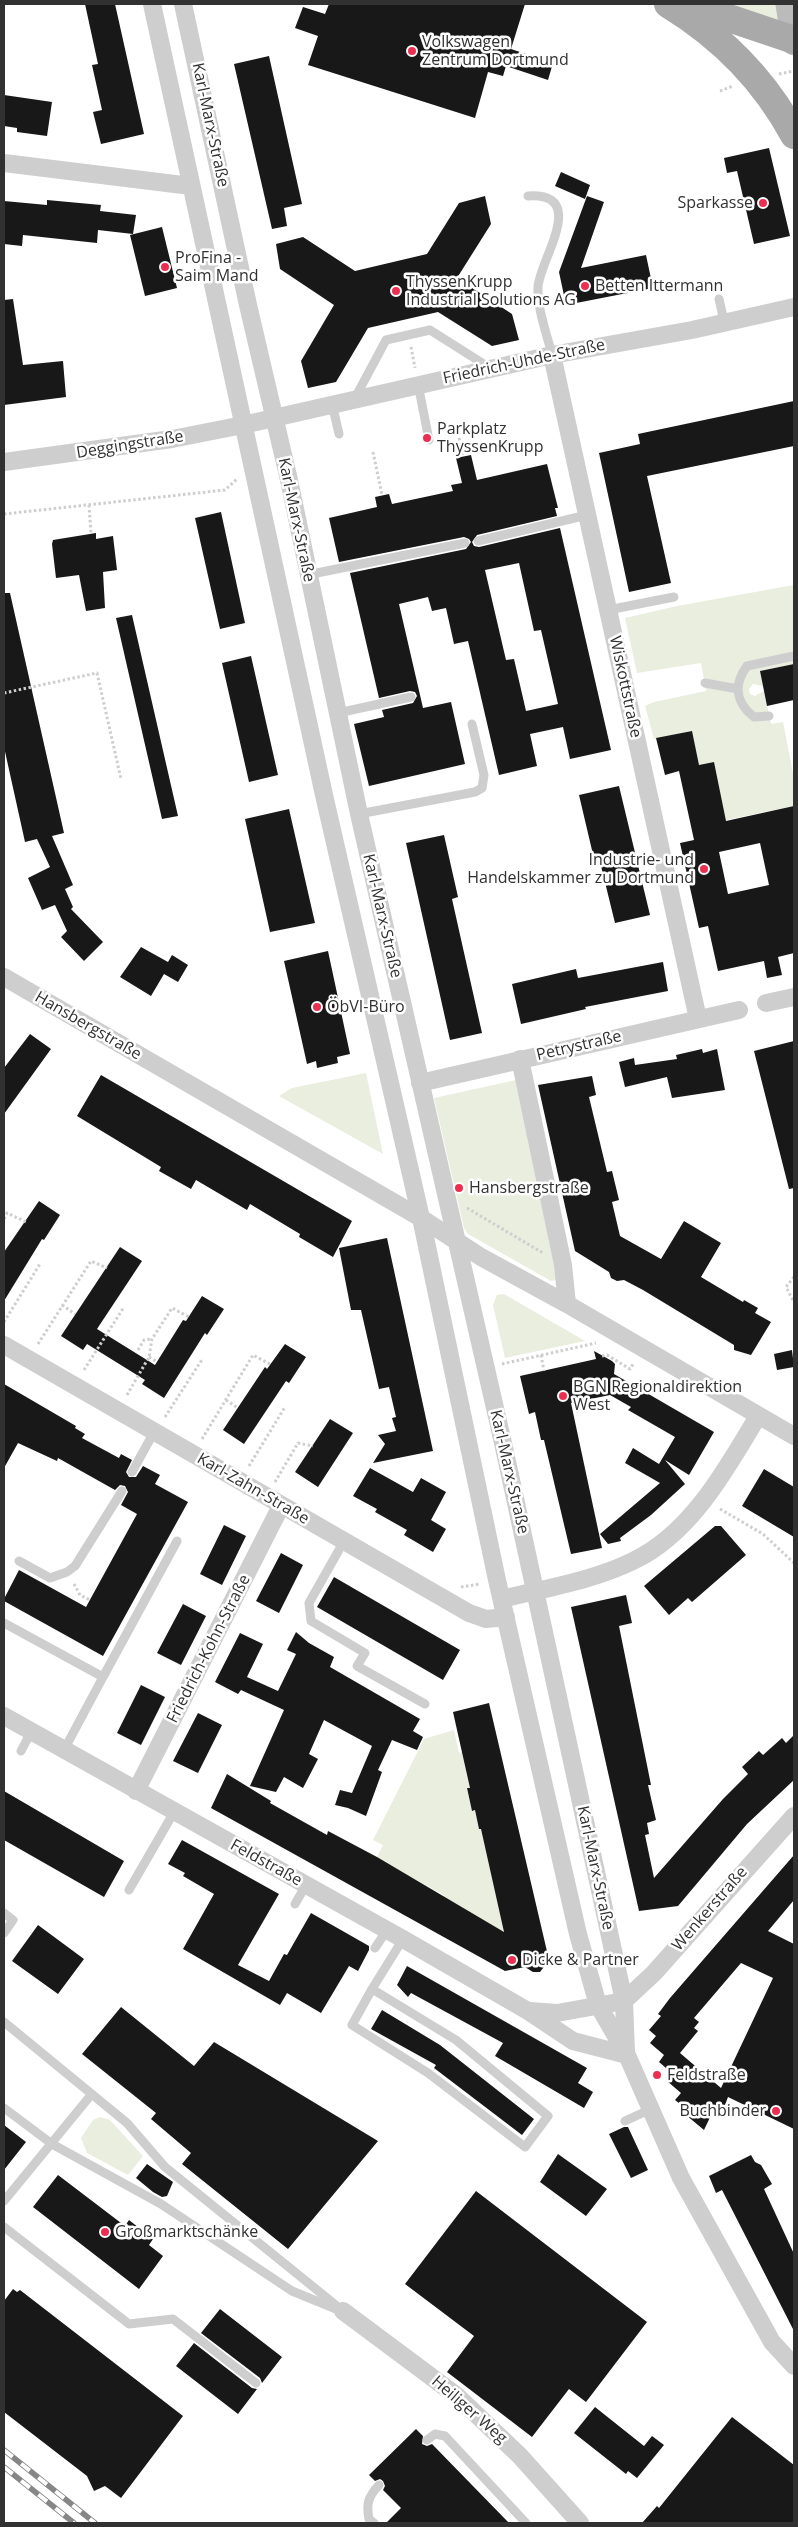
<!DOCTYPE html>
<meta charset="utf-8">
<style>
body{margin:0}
#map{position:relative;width:798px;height:2527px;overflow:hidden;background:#fff;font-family:"Open Sans",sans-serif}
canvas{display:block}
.frame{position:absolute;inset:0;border:5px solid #313131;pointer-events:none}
</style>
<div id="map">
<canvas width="798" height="2527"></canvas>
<div class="frame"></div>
</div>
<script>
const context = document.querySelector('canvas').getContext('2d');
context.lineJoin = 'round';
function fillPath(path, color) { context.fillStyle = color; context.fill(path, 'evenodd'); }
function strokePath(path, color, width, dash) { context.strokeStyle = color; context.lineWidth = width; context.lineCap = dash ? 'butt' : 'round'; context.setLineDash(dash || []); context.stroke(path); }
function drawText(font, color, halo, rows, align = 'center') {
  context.font = font + ' "Open Sans",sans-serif'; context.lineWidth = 5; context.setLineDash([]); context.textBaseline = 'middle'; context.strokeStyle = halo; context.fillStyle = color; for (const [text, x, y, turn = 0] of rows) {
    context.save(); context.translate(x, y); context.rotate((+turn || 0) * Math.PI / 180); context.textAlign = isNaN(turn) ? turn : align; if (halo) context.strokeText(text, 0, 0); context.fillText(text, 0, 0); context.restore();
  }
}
fillPath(new Path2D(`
 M715,4H776L780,26Z
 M794,585V664L760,671L763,686L753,684L749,689L750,694L755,696L764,691L771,724L783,722L794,778V806L712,823L721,798L714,762L699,765L691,731L654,739L645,706L654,702L706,691L701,663L637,673L625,618L677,606Z
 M366,1073L383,1154L279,1096L292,1088Z
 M516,1080L557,1280L551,1281L468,1234L464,1228L434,1098Z
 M504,1294L585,1341L505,1358L493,1305L497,1295Z
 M454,1730L459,1753L462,1752L470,1788L467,1789L472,1811L475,1810L479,1829H481L504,1930L496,1932L443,1897L444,1895L394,1868L375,1861L383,1845L373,1840L424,1739Z
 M100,2117L110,2120L143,2156L128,2175L87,2153L81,2138L93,2120Z`), '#e9eedf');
fillPath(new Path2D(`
 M85,4H115L144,134L101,144L93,112L102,110L92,65L98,64Z
 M329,4H525L511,49L553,63L548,80L506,66L503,76L488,72L475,118L308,65L318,36L295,28L303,7L325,14Z
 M269,56L302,204L284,208L287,226L272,229L234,64Z
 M4,95L52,102L47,136L17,132V128L4,126Z
 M769,148L790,236L754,244L737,171L727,173L724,158Z
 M561,172L590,185L585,199L555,186Z
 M485,196L491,224L457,278L512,314L519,340L492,346L438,312L368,328L336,382L308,388L301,361L334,305L280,269L276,244L303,237L355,271L427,254L459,203Z
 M587,196L604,202L581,268L646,255L653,288L566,305L559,272Z
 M47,200L101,205L100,211L136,215L133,234L98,230L97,243L23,235L22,246L4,244V201L47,205Z
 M162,227L177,288L145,296L130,235Z
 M13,299L23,365L63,361L66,397L4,405V300Z
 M794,401V446L647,476L671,583L629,592L599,453L640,444L638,434Z
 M471,455L477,480L547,464L558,508H555L557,516L477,535L472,542L474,546L479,547L560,528L611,750L570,759L563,727L530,734L537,766L499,775L468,641L454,644L446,608L432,611L428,597L399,604L423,708L451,702L465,764L369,786L354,724L384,717L382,710L413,703L417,696L415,692L410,691L379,698L350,573L466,549L471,542L469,539L464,537L339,562L329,518L377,507L375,497L389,494L392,504L453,491L451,485L462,483L456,458ZM519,563L534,631L541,630L558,704L526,711L514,659L506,660L485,570Z
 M221,512L245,623L220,629L195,518Z
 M96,533V539L113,536L117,570L103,572L105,608L86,611L79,575L56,578L52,544L53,540Z
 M4,593H10L64,833L52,836L73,885L65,889L73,907L71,909L103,942L84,961L61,937L67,931L55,905L42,910L28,878L50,867L37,839L25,842L4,747Z
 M132,615L178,816L162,819L116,618Z
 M251,656L278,775L249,782L222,663Z
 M794,664V700L767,706L760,671Z
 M692,731L699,765L714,762L726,821L794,806V953L778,957L782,975L767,978L764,961L718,971L708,926L699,928L680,843L694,840L679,771L665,775L656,738ZM760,843L769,885L728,894L719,852Z
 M619,786L650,915L615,923L600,862L595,863L579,795Z
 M289,809L315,923L270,932L245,819Z
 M444,835L458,897L452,899L482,1033L450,1040L406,843Z
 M141,947L168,962L172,955L188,965L178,982L164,974L151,996L120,977Z
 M328,951L350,1054L337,1057L338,1063L317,1068L316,1061L307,1064L284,961Z
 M663,962L668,991L585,1007L586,1009L521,1024L512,984L576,969L578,978Z
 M30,1034L51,1049L4,1114V1068Z
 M794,1041V1188L789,1189L754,1051Z
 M702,1049L703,1053L717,1049L725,1090L672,1098L667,1077L625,1087L619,1062L634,1058L635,1065L677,1059L676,1055Z
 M101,1075L352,1221L333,1257L299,1237L300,1234L250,1204L247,1210L196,1180L191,1189L159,1171L161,1167L77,1116Z
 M592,1076L596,1095L589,1097L607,1172L612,1171L619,1200L612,1202L620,1236L661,1259L684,1221L721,1243L701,1277L743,1302L744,1300L758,1308L755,1313L771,1322L751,1355L734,1350V1345L643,1290L624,1280L617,1281L611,1278L609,1272L575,1251L538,1085Z
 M39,1201L60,1215L44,1240L42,1239L4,1301V1252Z
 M387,1238L433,1451L373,1463L385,1444L378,1435L396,1431L392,1418L396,1417L389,1387L379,1389L361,1310H351L339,1248Z
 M120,1247L142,1261L97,1329L155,1365L183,1320L186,1321L202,1296L224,1309L207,1335L205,1333L164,1398L142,1384L145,1380L87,1344L83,1350L61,1336Z
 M285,1344L306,1357L289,1383L286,1381L244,1444L223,1430L265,1367L267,1369Z
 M792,1350L794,1367L777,1370L774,1354Z
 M594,1351L612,1361L615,1364L614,1374L714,1432L689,1475L665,1460L685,1484L651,1515L620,1538L621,1541L608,1544L600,1534L660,1483L625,1463L633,1448L659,1464L675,1437L628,1410L631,1407L610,1395L571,1403L602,1548L571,1554L544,1440H541L535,1412L529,1414L520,1376L596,1359Z
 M4,1384L76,1426L75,1428L85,1434L82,1438L119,1458L121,1454L132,1460L126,1472L129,1477H136L143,1466L160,1475L155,1484L188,1502L103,1656L4,1601V1599L19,1570L86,1607L137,1514L121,1505L128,1492L125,1486L120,1485L115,1490L58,1458L57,1461L18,1443L4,1468Z
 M330,1419L353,1433L318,1487L295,1472Z
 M370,1468L413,1492L421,1478L446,1492L431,1520L446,1529L433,1552L404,1535L407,1530L375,1512L377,1509L353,1496Z
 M764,1469L794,1487V1537L742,1506Z
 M224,1525L246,1536L222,1585L200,1574Z
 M715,1526H721L746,1555L692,1602L688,1598L669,1615L644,1586Z
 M281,1553L303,1565L279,1613L256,1601Z
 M334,1577L460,1650L443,1680L317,1607Z
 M626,1595L632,1623L619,1626L651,1785H648L656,1820L647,1823L649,1834L645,1835L654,1878L723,1799L748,1774L742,1767L759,1751L763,1755L782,1738L786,1743L794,1735V1780L747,1824L678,1906L639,1911L571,1607Z
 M183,1604L206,1616L181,1665L157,1653Z
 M296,1632L309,1643L334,1657L330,1667L420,1719L413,1731L423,1737L417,1750L392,1740L378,1770L382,1772L366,1816L348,1808L335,1805L340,1790L352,1793L372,1746L324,1720L309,1754L318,1759L303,1788L284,1777L276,1792L250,1786L284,1710L241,1690L238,1694L215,1682L240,1633L263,1644L247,1677L278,1691L296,1654L287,1650Z
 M141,1685L165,1697L141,1745L117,1733Z
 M489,1703L549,1960L540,1972H533L525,1967L505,1971L211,1808L227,1774L271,1801L270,1803L327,1835L328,1831L377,1857L504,1932L481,1829H479L475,1810L472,1811L467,1788H470L453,1712Z
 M198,1713L222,1725L198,1773L173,1761Z
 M4,1791L124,1861L104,1897L4,1840Z
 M182,1840L279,1894L238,1965L269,1981L284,1954L287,1955L311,1913L369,1946V1950L358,1971L349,1966L321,2013L287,1993L280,2005L183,1949L214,1894L183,1876L185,1873L168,1864Z
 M794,1855V1900L768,1931L794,1944V2129L728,2097L722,2113L714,2109L704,2130L686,2115L689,2111L675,2100L681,2093L667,2081L673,2074L659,2062L664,2055L650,2043L656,2036L649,2030L661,2016L658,2014L670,1998ZM741,1963L773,1978L721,2088L680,2053L698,2031L694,2028L699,2022L694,2018Z
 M38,1925L84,1959L58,1994L12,1961Z
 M407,1966L587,2068L578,2083L593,2092L584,2108L495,2056L503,2043L411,1993L408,1997L397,1985Z
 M121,2007L194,2066L214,2042L378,2141L288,2249L182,2164L191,2153L151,2119L156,2113L82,2054Z
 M382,2010L440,2045L534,2119L522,2135L434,2068L436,2065L371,2029Z
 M4,2125L26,2142L4,2170Z
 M624,2127H628L648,2170L631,2178L609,2134Z
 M558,2154L607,2189L586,2216L540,2182Z
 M751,2155L755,2162L761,2165L772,2184L764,2189L794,2254V2331L722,2190L716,2193L709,2176Z
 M147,2164L173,2182L167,2196L162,2197L153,2192L136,2178Z
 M58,2175L125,2226L129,2220L153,2239L149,2245L163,2256L139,2289L33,2207Z
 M476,2191L647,2322L586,2402L569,2389L532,2437L447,2372L474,2336L405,2284Z
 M13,2289L17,2292L20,2290L183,2416L121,2498L105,2486L94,2491L87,2476L4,2412V2301Z
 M220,2309L282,2357L262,2383L260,2378L201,2333Z
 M194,2343L252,2388L257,2389L238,2414L176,2366Z
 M595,2407L644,2446L652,2436L664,2445L637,2478L628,2471L626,2474L574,2433Z
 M732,2417L794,2465V2523H642L657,2506L659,2508Z
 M416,2429L423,2436L422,2444L427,2446L432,2444L509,2523H386L401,2508L383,2490L385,2486L383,2481L380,2479L375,2481L369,2475Z`), '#181818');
strokePath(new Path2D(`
 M779,74L794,71
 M720,91L733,86
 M411,347L415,368
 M458,433L463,456
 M373,452L382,495
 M89,505L91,534
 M4,514L225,490L237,479
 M4,693L97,673L121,779
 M467,1208L543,1253
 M4,1219L7,1213L26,1222
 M794,1277L786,1287L794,1302
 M62,1305L75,1314
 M4,1322L40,1264
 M38,1344L91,1261L107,1268
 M138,1350L144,1340L152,1339
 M541,1355L544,1371
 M602,1356L607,1355L630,1369L633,1364
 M149,1357L157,1362
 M502,1364L596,1343
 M84,1370L124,1307
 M127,1395L149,1357L152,1339L172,1308L189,1317
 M226,1400L238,1408
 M165,1417L203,1358
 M202,1439L253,1355L270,1364
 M249,1466L285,1407
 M275,1482L298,1443L313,1446
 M720,1509L763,1534L794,1563
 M74,1584L80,1595L90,1600
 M461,1587L480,1584`), '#cecece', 3, [2.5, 2.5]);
strokePath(new Path2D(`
 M528,196C590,192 539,261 538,287C537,309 547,334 552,355
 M719,299L724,321
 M418,384L429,440
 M355,398L386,340L430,330L490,368
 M332,404L339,434
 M478,541L587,515
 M307,575L465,543
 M608,610L674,597
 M705,683L738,689
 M338,713L411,697
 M769,716L754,717C736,703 733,685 747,666L794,656
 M359,814L475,792L482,788L484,775L472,724
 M132,1472L154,1432
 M344,1541L309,1603L311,1621L365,1653L357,1666L425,1704
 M19,1561L50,1578L67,1572L75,1566L122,1491
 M4,1623L103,1677L64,1750
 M103,1677L177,1541
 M21,1751L31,1732
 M129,1890L174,1812
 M295,1904L306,1885
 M4,1913L13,1920L4,1933
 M375,1948L387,1930
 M372,1989L456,2040L548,2116L525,2147L428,2073L352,2025Z
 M372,1989L403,1939
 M4,2022L127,2123L165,2167L343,2311
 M4,2108L52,2144L161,2204L292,2291L336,2309
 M625,2121L651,2109
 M4,2201L91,2095
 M4,2227L129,2324L173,2319L256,2383
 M427,2440L435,2434L445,2436L526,2523
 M374,2523L369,2519C366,2504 368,2497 379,2485`), '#cecece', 9);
strokePath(new Path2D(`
 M152,4L324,795L421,1218L497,1580L578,1934L598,2005L627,2055L681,2178L772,2342L794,2366
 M183,4L248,305L289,480L359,814L503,1443L624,2001L626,2052
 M4,163L191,186
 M552,355L698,1019
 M4,462L172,439L243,425L552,355L692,330L794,307
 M4,977L421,1218L481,1257L567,1304L794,1436
 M766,1003L794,997
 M520,1059L563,1265L567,1304
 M420,1083L739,1010
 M4,1345L469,1613L486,1619L506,1617
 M502,1599C546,1588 592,1581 633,1561C691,1534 727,1468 758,1416
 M4,1716L403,1939L528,2011L573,2041L627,2055
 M136,1791L281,1506
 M624,2001L654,1973L794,1816
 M530,2011L557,2013L624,2001
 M343,2311L457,2396L520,2456L580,2523`), '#cecece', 18);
strokePath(new Path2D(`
 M788,4L794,43`), '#bbb', 25);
strokePath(new Path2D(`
 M668,4C722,37 764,79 794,135
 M687,4L794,40`), '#a9a9a9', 28);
const rail = new Path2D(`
 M4,2450L95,2523
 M4,2467L74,2523`);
strokePath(rail, '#868686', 5.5);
strokePath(rail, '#fff', 4, [11]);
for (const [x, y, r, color] of [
 [412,51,5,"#ec2f51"],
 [763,203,5,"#ec2f51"],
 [165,267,5,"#ec2f51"],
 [585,286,5,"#ec2f51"],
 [396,291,5,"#ec2f51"],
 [427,438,5,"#ec2f51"],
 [704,869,5,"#ec2f51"],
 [317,1007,5,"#ec2f51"],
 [459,1188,5,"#ec2f51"],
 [563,1396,5,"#ec2f51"],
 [512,1960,5,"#ec2f51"],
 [657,2075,5,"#ec2f51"],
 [776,2111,5,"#ec2f51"],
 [105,2232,5,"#ec2f51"]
]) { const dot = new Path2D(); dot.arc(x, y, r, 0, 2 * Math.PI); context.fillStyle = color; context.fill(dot); strokePath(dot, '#fff', 2); }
drawText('16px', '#313131', '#fff', [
 ["Volkswagen",422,42],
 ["Zentrum Dortmund",422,60],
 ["Sparkasse",753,203,"right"],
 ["ProFina -",175,258],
 ["Saim Mand",175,276],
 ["ThyssenKrupp",406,282],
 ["Industrial Solutions AG",406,300],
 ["Betten Ittermann",595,286],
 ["Parkplatz",437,429],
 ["ThyssenKrupp",437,447],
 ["Industrie- und",694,860,"right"],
 ["Handelskammer zu Dortmund",694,878,"right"],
 ["ÖbVI-Büro",327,1007],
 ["Hansbergstraße",469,1188],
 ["BGN Regionaldirektion",573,1387],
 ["West",573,1405],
 ["Dicke & Partner",522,1960],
 ["Feldstraße",667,2075],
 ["Buchbinder",766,2111,"right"],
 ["Großmarktschänke",115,2232]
], 'left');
drawText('16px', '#313131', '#fff', [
 ["Karl-Marx-Straße",210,125,78],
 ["Friedrich-Uhde-Straße",524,362,-12],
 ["Deggingstraße",130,445,-9],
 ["Karl-Marx-Straße",296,520,78],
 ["Wiskottstraße",625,687,78],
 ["Karl-Marx-Straße",382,916,77],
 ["Hansbergstraße",88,1026,30],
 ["Petrystraße",579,1046,-13],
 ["Karl-Marx-Straße",509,1472,77],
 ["Karl-Zahn-Straße",253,1489,30],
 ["Friedrich-Kohn-Straße",209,1649,-63],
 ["Feldstraße",266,1863,29],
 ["Karl-Marx-Straße",595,1868,78],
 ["Wenkerstraße",710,1909,-49],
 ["Heiliger Weg",469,2410,41]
]);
</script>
